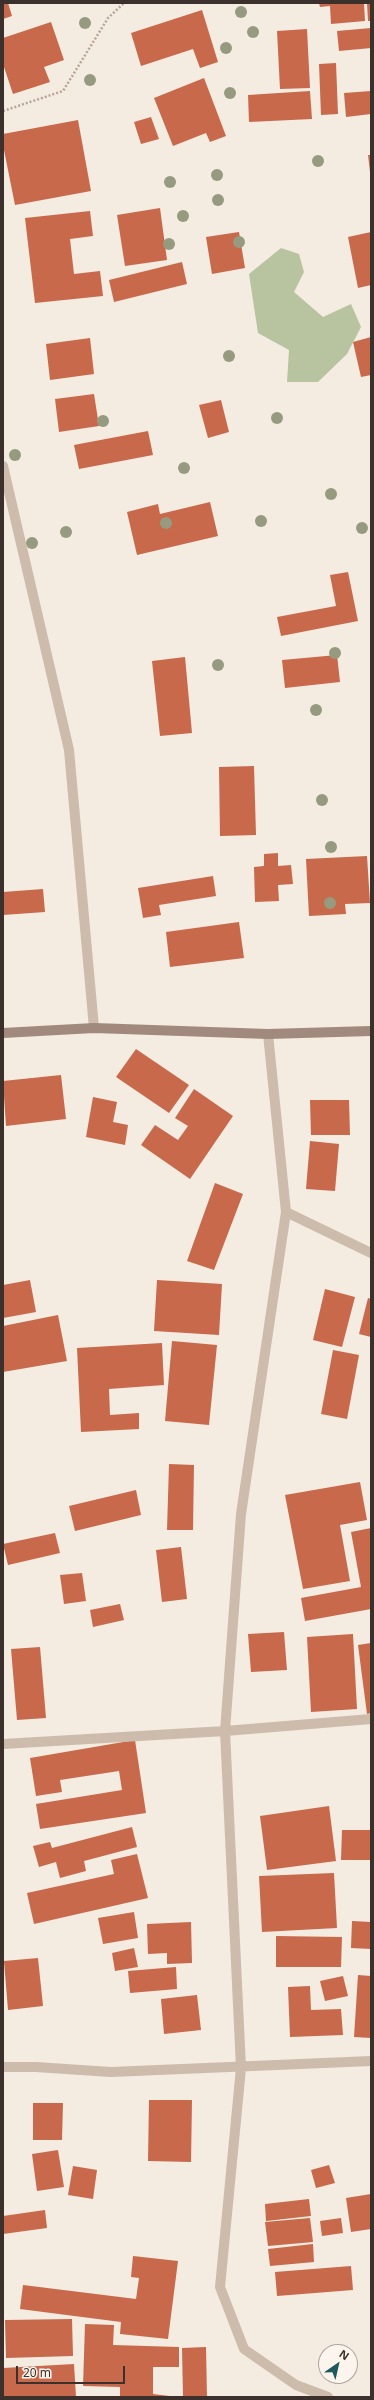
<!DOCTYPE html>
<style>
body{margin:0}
#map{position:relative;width:374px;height:2400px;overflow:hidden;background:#f4ebe1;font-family:"Noto Sans",sans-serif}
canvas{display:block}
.frame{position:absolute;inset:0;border:4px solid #3b302b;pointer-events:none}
.north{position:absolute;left:318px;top:2344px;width:40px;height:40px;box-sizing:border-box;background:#fbf5ee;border:1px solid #aea6a0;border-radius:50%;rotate:34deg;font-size:11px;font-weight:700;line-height:16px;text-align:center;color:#3b302b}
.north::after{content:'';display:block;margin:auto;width:14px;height:18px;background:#1f5a5e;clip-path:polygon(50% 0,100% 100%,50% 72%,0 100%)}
.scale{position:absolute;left:16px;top:2366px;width:109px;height:18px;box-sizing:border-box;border:2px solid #3b302b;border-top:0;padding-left:5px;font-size:12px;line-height:14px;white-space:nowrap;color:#3b302b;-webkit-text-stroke:3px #fbf5ee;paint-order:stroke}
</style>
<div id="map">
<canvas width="374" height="2400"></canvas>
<div class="frame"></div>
<div class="north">N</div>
<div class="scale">20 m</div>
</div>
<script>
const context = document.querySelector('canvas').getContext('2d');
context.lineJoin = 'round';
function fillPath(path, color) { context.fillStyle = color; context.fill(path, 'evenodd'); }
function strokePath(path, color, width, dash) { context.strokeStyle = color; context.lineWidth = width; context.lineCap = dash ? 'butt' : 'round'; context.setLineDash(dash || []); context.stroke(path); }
fillPath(new Path2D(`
 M281,248L299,254L304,272L294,292L323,317L351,304L361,327L347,354L318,382H287L289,350L258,333L249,274Z`), '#b8c4a0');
fillPath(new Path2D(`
 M3,3H8L12,16L3,19Z
 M319,3H364L365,21L331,24L330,6L320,7Z
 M367,3H371V21H368Z
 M202,10L218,62L200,68L193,49L141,66L131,33Z
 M51,22L64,60L44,67L50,82L13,94L3,64V38Z
 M371,28V48L339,51L337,31Z
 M307,29L310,88L280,89L277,31Z
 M336,63L338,114L321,115L319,64Z
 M204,78L226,136L210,142L206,133L173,146L154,98Z
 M310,91L312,119L249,122L248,95Z
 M371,91V114L346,117L344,93Z
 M151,117L159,139L141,144L134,122Z
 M78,120L91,191L15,205L3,145V134Z
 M368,155H371V172H370Z
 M160,208L167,260L125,266L117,215Z
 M90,211L93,236L70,239L74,274L100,271L103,296L35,303L25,218Z
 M239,232L245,268L212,274L206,237Z
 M371,232V285L358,288L348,237Z
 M182,262L187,284L114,302L109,280Z
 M371,337V375L361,377L353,342Z
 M90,338L94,374L50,380L46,344Z
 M94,394L99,426L59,432L55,399Z
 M221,400L229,432L208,438L199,405Z
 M148,431L153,455L79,469L74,445Z
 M210,502L218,536L137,555L127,512L158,504L160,514Z
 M348,572L358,621L281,636L277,617L336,606L330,575Z
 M337,655L340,682L285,688L282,660Z
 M185,657L192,733L160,736L152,661Z
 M254,766L256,835L220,836L219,767Z
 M278,853V866L291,865L293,884L278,885L279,901L255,902L254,867L264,866V854Z
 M367,856L370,903L345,904L346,914L309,916L306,859Z
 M213,876L216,896L159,905L161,915L143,918L138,888Z
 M43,889L45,912L3,915V892Z
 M239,922L244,958L170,967L166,932Z
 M136,1049L189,1085L169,1113L116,1077Z
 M61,1075L66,1119L6,1126L3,1081Z
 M194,1089L233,1116L190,1179L141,1145L155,1125L178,1140L188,1126L175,1118Z
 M93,1097L117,1102L113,1122L128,1125L125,1145L86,1137Z
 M310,1100H349L350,1135H311Z
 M310,1141L339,1144L335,1191L306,1189Z
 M215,1183L243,1194L214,1270L187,1261Z
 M30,1280L36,1312L3,1318V1285Z
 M157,1280L222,1284L219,1335L154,1331Z
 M325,1289L355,1297L342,1347L313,1340Z
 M368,1298L371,1299V1337L359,1334Z
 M58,1315L67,1361L3,1372V1326Z
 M172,1341L217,1345L209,1425L165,1421Z
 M162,1343L164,1385L109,1389L110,1415L139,1413V1429L81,1432L77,1348Z
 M333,1350L359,1355L347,1419L321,1414Z
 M169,1464L194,1465L193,1530H167Z
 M360,1482L367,1520L340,1525L350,1581L303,1589L285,1495Z
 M136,1490L141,1515L75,1531L69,1506Z
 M371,1528V1609L305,1621L301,1598L361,1587L351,1532Z
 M55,1533L60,1553L8,1565L3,1544Z
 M181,1547L187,1599L162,1602L156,1550Z
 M82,1573L86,1601L64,1604L60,1575Z
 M120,1604L124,1620L93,1627L90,1610Z
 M284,1632L287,1670L251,1672L248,1634Z
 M353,1634L357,1709L311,1712L307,1637Z
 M371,1643V1713L367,1714L358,1645Z
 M40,1647L46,1718L17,1720L11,1649Z
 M135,1740L146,1813L40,1829L36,1804L122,1790L119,1771L60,1780L62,1792L36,1796L30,1758Z
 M329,1806L336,1861L267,1870L260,1816Z
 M132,1827L137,1847L84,1861L86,1871L60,1878L56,1862L39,1867L33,1846L50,1842L52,1848Z
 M342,1830H371V1860H341Z
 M137,1854L148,1898L34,1924L27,1893L114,1874L111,1860Z
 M334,1873L337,1928L262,1932L259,1876Z
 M134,1912L138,1938L103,1944L98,1918Z
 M352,1921L371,1922V1949L351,1948Z
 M191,1922L192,1963L167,1964V1953L148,1954L147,1924Z
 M276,1936L342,1937L341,1967H276Z
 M134,1948L138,1967L115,1971L112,1953Z
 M38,1958L43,2006L8,2010L4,1961Z
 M176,1967L177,1989L130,1993L128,1971Z
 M358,1975L371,1976V2038L354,2037Z
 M343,1976L348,1996L325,2001L320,1981Z
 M310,1986L311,2010L341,2009L343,2035L290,2037L288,1987Z
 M197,1995L201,2030L164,2034L161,1999Z
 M149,2100H192L191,2162L148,2161Z
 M33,2103H63L62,2140H33Z
 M58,2150L64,2187L37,2191L32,2154Z
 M329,2165L335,2183L316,2188L311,2170Z
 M73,2166L97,2170L93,2199L68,2195Z
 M371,2194V2229L351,2232L346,2198Z
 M309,2199L311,2216L266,2221L265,2204Z
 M45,2210L47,2228L3,2234V2216Z
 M310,2218L313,2242L268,2246L265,2222Z
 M341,2218L343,2233L322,2236L320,2221Z
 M313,2244L314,2262L270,2266L268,2249Z
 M133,2256L178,2261L168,2339L120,2334L121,2322L20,2309L23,2285L136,2299L139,2278L131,2277Z
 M351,2266L353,2290L277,2296L275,2272Z
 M72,2319L73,2356L6,2358L5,2320Z
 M85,2324L114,2325L113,2345L179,2347V2367H153V2394L178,2397H120V2387L83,2386Z
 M206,2347L207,2397H183L182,2348Z
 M74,2364L76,2397H4L3,2368Z`), '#c8694b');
strokePath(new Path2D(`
 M3,111L63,91L108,18L124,3`), '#b9a596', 2.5, [2, 2]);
strokePath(new Path2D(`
 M3,466L69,750L94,1028
 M268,1034L286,1212L241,1514L225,1731L241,2068L220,2287L244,2349L296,2385L328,2397
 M286,1212L371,1253
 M3,1744L225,1731L371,1719
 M3,2067H36L111,2072L371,2061`), '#cdbbac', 10);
strokePath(new Path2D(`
 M3,1033L94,1028L268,1034L371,1031`), '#a18a7d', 10);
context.fillStyle = '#969b7f';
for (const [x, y] of [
 [241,12],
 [85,23],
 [253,32],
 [226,48],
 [90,80],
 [230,93],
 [318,161],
 [217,175],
 [170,182],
 [218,200],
 [183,216],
 [239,242],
 [169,244],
 [229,356],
 [277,418],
 [103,421],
 [15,455],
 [184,468],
 [331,494],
 [261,521],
 [166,523],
 [362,528],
 [66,532],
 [32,543],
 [335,653],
 [218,665],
 [316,710],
 [322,800],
 [331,847],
 [330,903]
]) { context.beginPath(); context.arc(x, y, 6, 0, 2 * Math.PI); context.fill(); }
</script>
